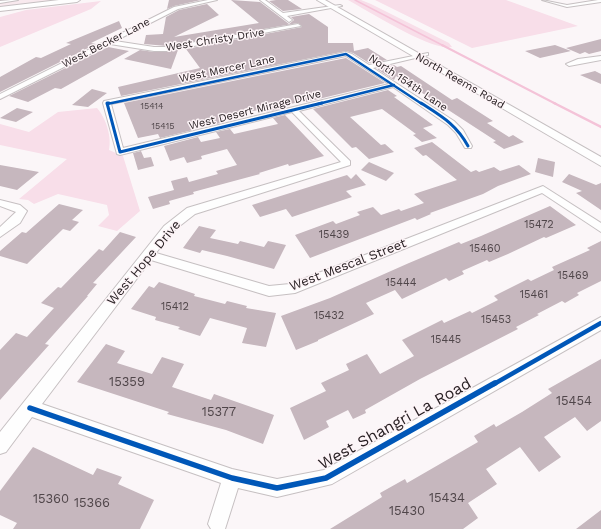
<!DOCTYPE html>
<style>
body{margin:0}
canvas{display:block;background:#fbf6f8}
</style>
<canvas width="601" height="529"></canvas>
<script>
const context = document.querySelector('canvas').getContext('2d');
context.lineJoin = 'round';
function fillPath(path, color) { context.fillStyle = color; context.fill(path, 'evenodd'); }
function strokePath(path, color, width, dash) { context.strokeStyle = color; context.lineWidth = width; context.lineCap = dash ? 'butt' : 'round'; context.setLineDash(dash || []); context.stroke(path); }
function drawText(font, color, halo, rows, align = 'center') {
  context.font = font + ' "Work Sans",sans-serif'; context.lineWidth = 3; context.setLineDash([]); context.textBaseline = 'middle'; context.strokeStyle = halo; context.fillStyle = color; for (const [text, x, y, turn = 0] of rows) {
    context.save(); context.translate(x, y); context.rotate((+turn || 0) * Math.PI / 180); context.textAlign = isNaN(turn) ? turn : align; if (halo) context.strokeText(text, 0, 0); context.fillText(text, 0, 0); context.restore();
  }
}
fillPath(new Path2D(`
 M0,0H56L0,7Z`), '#f8e9ee');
fillPath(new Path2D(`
 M348,0H361L371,4L449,43L452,47C433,52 368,11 348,0Z
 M375,0H506L578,26L472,48Z
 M101,1L91,9L0,47V17L26,10Z
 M97,108C106,118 112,137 109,150L123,156L140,211L117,231L98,226L109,215L107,205L58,194L34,204L28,200L19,199L67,159L0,145V124L29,132L58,112Z`), '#f8dee9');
strokePath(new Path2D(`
 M355,0L444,46`), '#f4c3d8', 1.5);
strokePath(new Path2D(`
 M442,45L556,104`), '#f4c3d8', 2);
strokePath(new Path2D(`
 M554,103L601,127`), '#f4c3d8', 2.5);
fillPath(new Path2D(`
 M169,0H201L174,6L167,9Z
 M231,0L260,2L289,24L294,20L291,17L309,14L328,27V43H353L354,51L368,48L387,60L369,63L353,53L346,51L121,96L118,87L200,68L186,49L302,27L298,23L167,46L144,44L146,35L163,34L166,17L179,10L207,4L219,15L174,37L259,23Z
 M276,0H288L302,9L283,11L269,1Z
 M119,21L122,28L91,43L96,44L0,92V77L36,57L41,58L71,44L66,43Z
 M601,39V51L589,54L585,52L580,54L566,48Z
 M555,45L571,51L540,58L525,51Z
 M108,47L129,51L61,89L55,88L28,102L9,96Z
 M140,50L154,52L178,50L171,69L124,59Z
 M346,58L385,83L306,102L304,101L277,107L279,109L267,112L264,109L222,117L225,122L212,125L209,121L191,125L193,130L160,138L158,134L138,138L124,103Z
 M394,65L397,67L401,66L452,100L457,98L493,121L487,123L509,137L513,135L524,142L504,149L493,142L496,141L396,76L394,80L377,69Z
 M595,71L601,74V84L580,75Z
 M92,89L107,93L88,107L72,105Z
 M388,90L397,96L394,97L433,125L423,128L437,138L422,142L413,135L416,134L382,109L350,117L381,145L385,144L394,152L369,159L356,147L352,148L313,109Z
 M17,108L33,112L16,122L0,118Z
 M285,115L324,156L289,166L288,164L259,173L260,174L193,192L194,194L169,201L170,204L153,209L148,197L174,190L171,181L187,177L189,182L218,174L216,171L237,165L227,149L201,156L202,159L187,163L184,157L170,161L164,146L198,137L201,142L220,138L216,132L230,129L234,134L278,124L273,118Z
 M432,142L471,172L476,170L479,172L494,167L500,171L519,165L531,174L498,186L483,194L430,213L431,214L417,220L415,218L310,258L295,235L333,221L336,224L360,215L357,212L373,207L381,215L399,209L401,211L424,203L414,194L457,180L426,155L423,156L414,148Z
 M141,151L144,158L151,157L154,166L138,170L133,153Z
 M538,158L555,162L553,177L535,172Z
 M369,162L394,173L386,181L361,170Z
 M0,165L17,168L39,172L17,190L0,186Z
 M356,174L366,185L346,191L352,197L292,217L286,209L260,217L252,205L347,175L351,179Z
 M569,174L596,185L601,183V210L576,193L582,191L562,182Z
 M59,204L83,210L72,220L79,222L70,231L63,229L27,264L0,256V251L22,232L26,233Z
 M550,206L576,225L546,238L544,237L508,254L489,262L487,260L462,271L464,274L449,281L446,278L402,299L395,290L366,303L374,314L318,340V341L296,350L281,316L330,298L409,263L459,242L461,244L481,236Z
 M199,226L216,230L210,238L238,244L240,241L264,247L268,241L286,245L274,269L227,256L202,250L200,253L183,248Z
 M120,232L136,237L93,283L97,284L87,296H88L45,344L49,345L0,400V350L16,333L27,337L54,308L41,303L58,287L61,288L99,249L103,251Z
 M601,241V281L577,293L579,295L565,303L562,301L537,314L539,315L516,327L518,329L420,379L365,410L366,413L353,419L348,410L326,421L329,427L304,440L290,408L326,391L321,383L349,370L346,364L367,354L380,374L414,356L402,340L442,320L444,323L470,311L472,313L498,300L494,296L528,279L531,281L554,270L552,267L590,250L587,248Z
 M159,282L195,294L194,296L225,304L227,301L247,306L246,308L276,313L266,347L242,343L247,328L210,318L200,336L178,329L180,327L155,320L156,317L131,309L149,286L154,288Z
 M106,344L125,351L117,363L152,374L162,357L184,364L172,387L211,400L214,394L274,415L263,444L226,430L167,414L169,412L77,382Z
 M601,359V421L587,431L575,417L544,437L561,457L539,472L520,447L486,469L497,484L468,503L478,518L463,529H330L382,497L380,493L405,479L407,483L478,442L474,436L494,424L496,427L522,412L552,393L548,389Z
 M33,447L93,475L97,468L122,477L118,484L154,500L140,529H13L17,523L0,515V491Z
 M601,510V529H576Z`), '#c6b7be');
const lane = new Path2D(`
 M11,0H18L0,3V1Z`);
const street = new Path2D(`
 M208,0H217L178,9L115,41L154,47H167L298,24L301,26L167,51H154L110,44L0,99V94L174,7Z
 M260,0H265L283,13L340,5L342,6L287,16L292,20L289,22Z
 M542,0L567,5L598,0H601V2L567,7Z
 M346,52L352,54L369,65L428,53V55L373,68L454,121L463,130L472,146L471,148H465L456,133L448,125L393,87L299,111L350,161V165L195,214L172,232L156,253L269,286L290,284L543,186L601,223V232L542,193L295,293L269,296L151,260L42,404L232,469L277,479L324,470L601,317V330L332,484L277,497L238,488L225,529H211L208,524L221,483L32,417L6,452L0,454V432L164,226L187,208L341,162L292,112L120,155L117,154L103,103L104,101ZM346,56L389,84L123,148L111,104Z
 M601,56V60L569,66L566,64L578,59Z
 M0,200L20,205L27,211L20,223L0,237V227L16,212L0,206Z`);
const secondary = new Path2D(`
 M59,0H80L77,2L0,11V7Z
 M317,0H325L601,157V166Z`);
strokePath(lane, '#c6c0c2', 2);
strokePath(street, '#c6c0c2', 2);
strokePath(secondary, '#c6c0c2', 2);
fillPath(lane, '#fefefe');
fillPath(street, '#fefefe');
fillPath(secondary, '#fefefe');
strokePath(new Path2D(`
 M107,104L346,54L422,104
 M318,104L394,85`), '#0057b8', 2.5);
strokePath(new Path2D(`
 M109,103H107L120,152L322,103
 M421,103C441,116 456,124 468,146`), '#0057b8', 3);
strokePath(new Path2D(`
 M494,384L601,323`), '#0057b8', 4.5);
strokePath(new Path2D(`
 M30,408L232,478L277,488L326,478L495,383`), '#0057b8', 5.5);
drawText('9px', '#50464a', null, [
 ["15414",152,106],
 ["15415",163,126]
]);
drawText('11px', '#292124', '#fdf4f7', [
 ["West Christy Drive",215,40,-9],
 ["West Becker Lane",106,43,-27],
 ["West Mercer Lane",227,69,-12],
 ["North Reems Road",460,81,30],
 ["North 154th Lane",408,83,34],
 ["West Desert Mirage Drive",255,110,-14]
]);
drawText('11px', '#50464a', null, [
 ["15472",539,225],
 ["15439",334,235],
 ["15460",485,249],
 ["15469",573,276],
 ["15444",401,283],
 ["15461",534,295],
 ["15412",175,307],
 ["15432",329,316],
 ["15453",496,320],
 ["15445",446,340]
]);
drawText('13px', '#292124', '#fdf4f7', [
 ["West Hope Drive",144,263,-50],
 ["West Mescal Street",348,265,-21]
]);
drawText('13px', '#50464a', null, [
 ["15359",127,382],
 ["15454",574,401],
 ["15377",219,412],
 ["15434",447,498],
 ["15360",51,499],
 ["15366",92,503],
 ["15430",407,511]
]);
drawText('16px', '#292124', '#fdf4f7', [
 ["West Shangri La Road",395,424,-29]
]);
</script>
